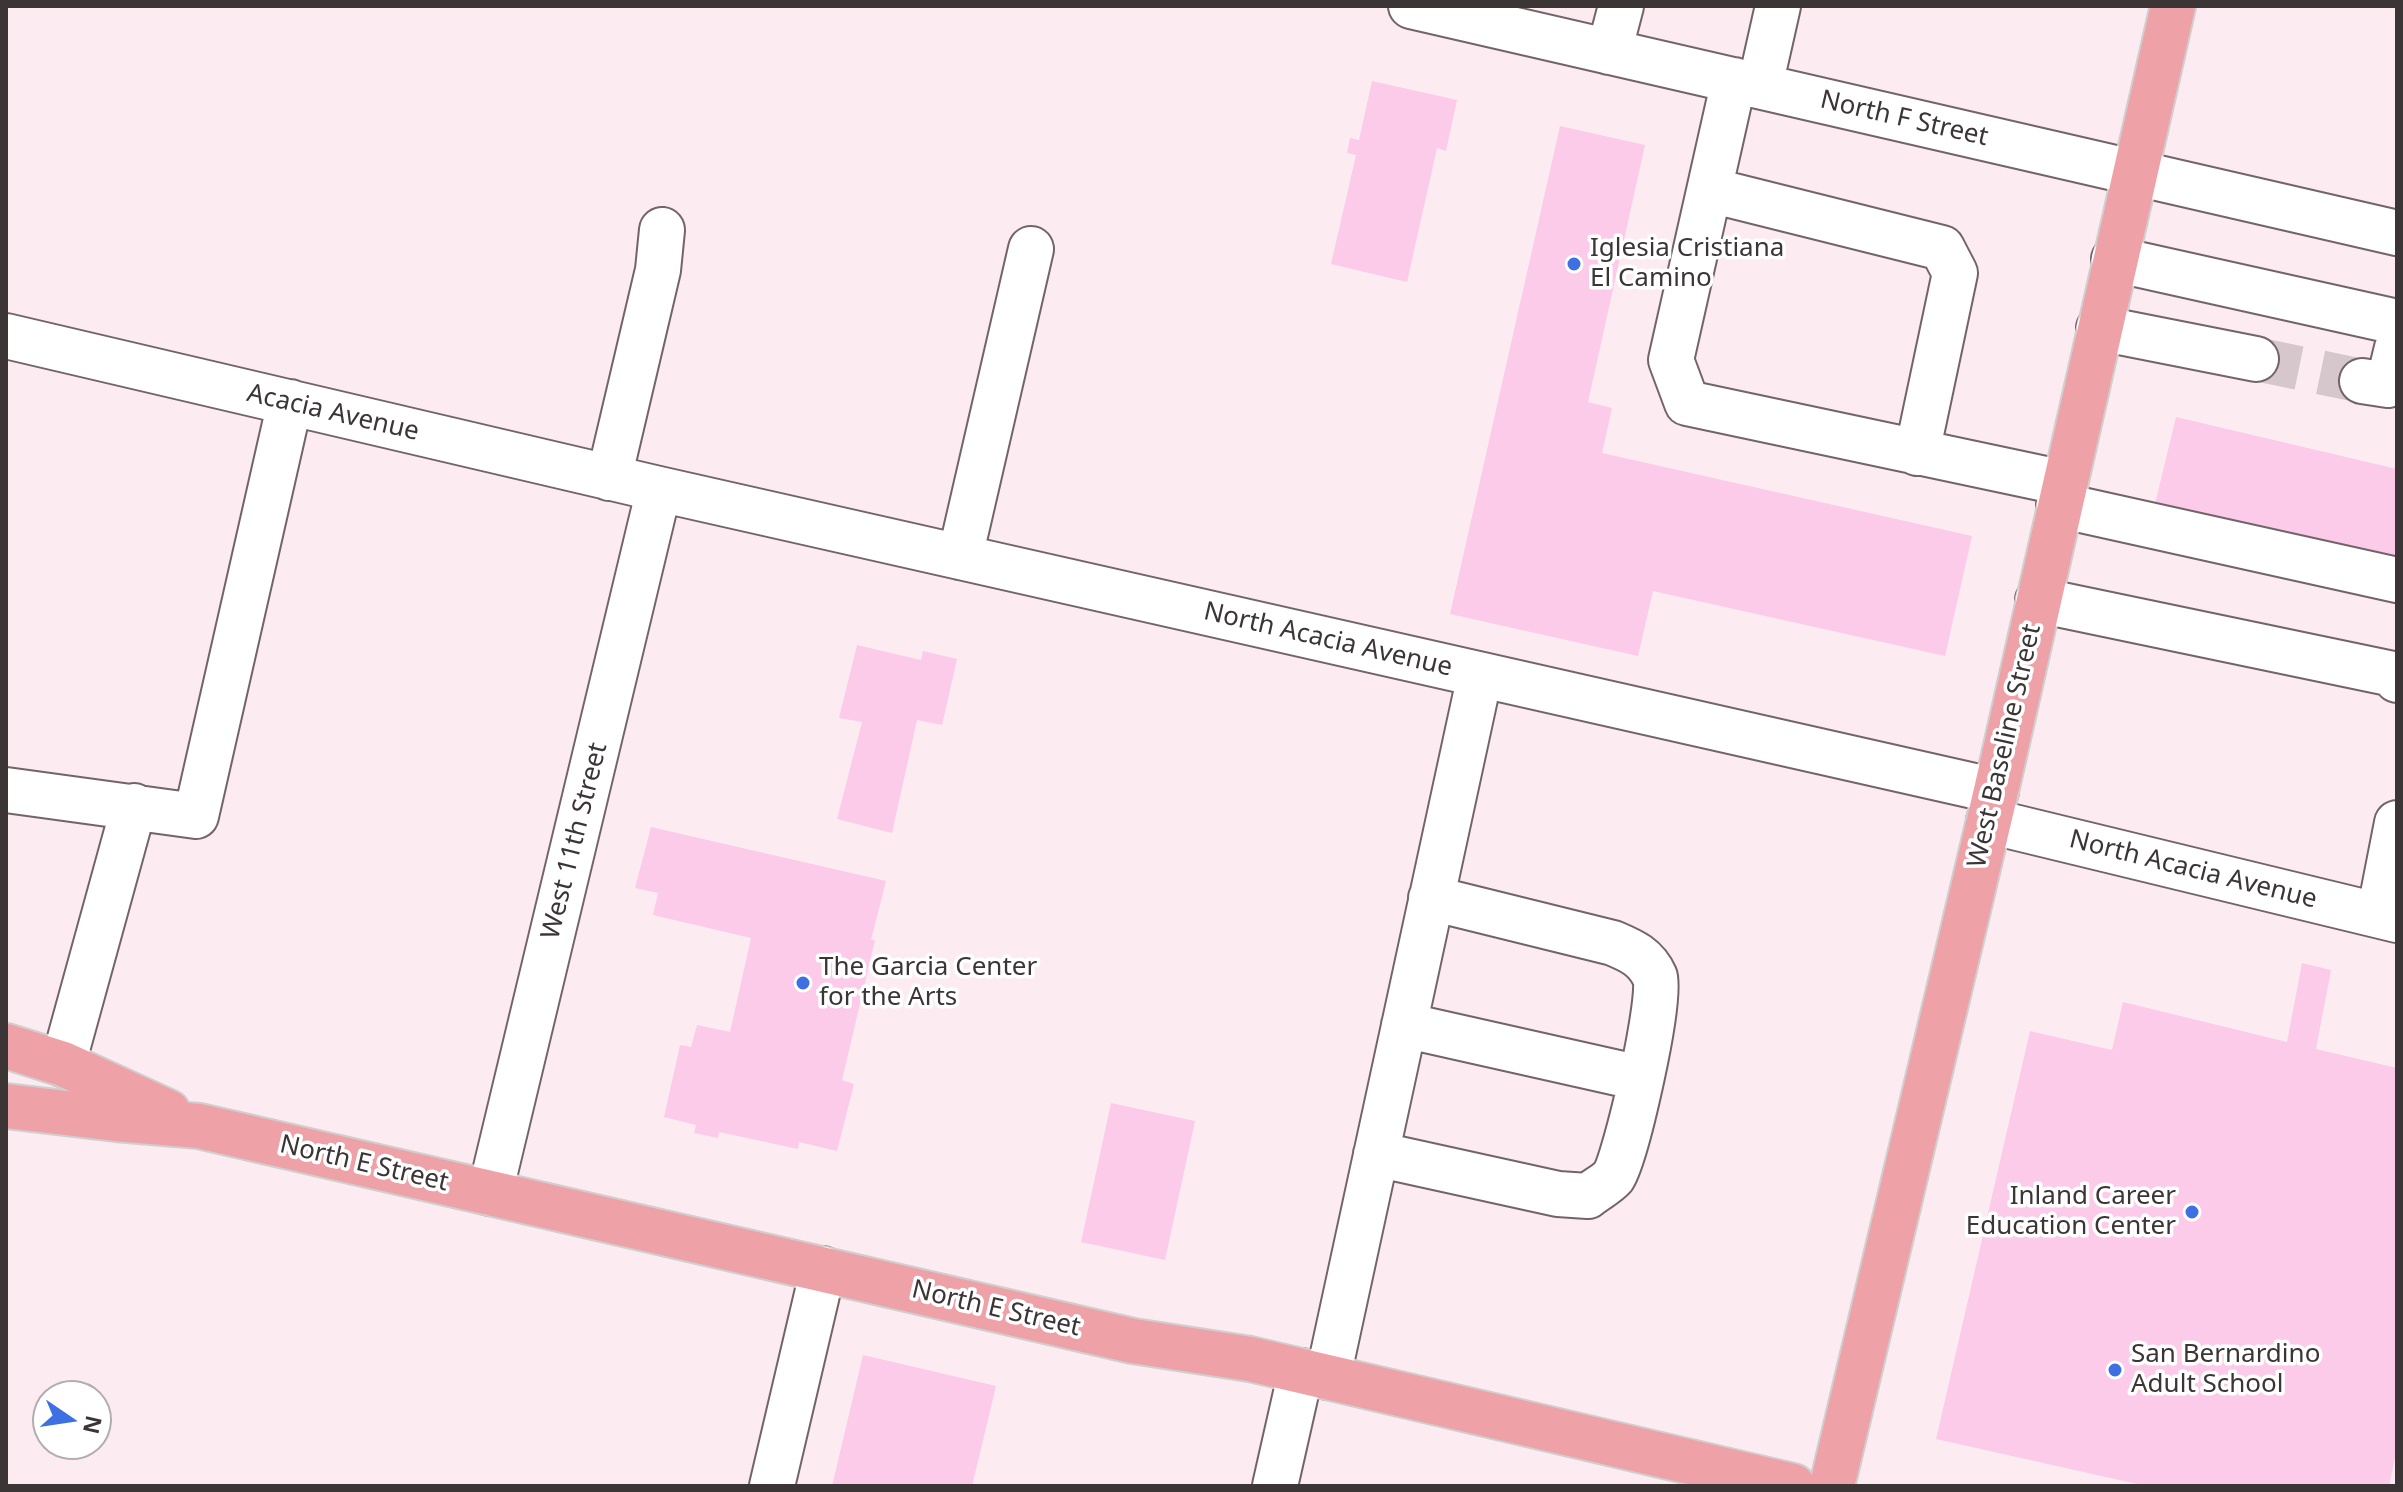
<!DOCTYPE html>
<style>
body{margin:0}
#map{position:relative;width:2403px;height:1492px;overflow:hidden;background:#fcecf1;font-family:"Noto Sans",sans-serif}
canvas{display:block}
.frame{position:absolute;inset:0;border:8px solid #3b3536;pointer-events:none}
.north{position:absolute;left:32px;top:1380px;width:80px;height:80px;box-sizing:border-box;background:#fff;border:2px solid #b1aeaf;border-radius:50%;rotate:103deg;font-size:22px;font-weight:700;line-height:32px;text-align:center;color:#3b3536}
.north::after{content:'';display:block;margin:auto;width:28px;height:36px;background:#3e70e1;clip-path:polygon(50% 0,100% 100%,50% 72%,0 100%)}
</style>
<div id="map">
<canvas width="2403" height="1492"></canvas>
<div class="frame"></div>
<div class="north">N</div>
</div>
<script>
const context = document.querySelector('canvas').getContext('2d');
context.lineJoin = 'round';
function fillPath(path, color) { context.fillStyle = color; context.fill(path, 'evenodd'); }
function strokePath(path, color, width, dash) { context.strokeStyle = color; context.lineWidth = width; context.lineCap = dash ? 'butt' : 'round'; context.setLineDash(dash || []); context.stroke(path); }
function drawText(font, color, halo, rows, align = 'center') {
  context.font = font + ' "Noto Sans",sans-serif'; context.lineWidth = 7; context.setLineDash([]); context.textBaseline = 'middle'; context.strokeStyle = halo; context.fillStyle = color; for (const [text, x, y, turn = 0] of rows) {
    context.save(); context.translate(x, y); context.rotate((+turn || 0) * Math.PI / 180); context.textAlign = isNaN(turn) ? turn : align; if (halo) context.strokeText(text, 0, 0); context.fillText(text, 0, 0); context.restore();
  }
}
fillPath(new Path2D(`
 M1372,81L1457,100L1446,151L1437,148L1407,282L1331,264L1356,155L1347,153L1350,138L1359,140Z
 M1560,126L1645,145L1588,402L1612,408L1602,453L1972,536L1945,656L1653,591L1638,656L1450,614Z
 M2176,417L2397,469V555L2394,569L2153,512Z
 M857,645L921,660L923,651L957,659L942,725L917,720L892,833L837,819L862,722L839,718Z
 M651,827L886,881L871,940H875L842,1080L854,1084L837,1151L799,1142L798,1149L719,1132L718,1138L694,1133L696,1125L664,1117L680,1045L691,1047L697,1025L730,1032L751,938L653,915L658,893L635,888Z
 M2302,963L2331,970L2316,1049L2397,1068V1449L2389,1486H2146L1936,1439L2030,1031L2112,1050L2123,1002L2287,1042Z
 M1111,1103L1195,1121L1165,1260L1081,1242Z
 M863,1355L996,1386L972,1486H832Z`), '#fccbea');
strokePath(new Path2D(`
 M2256,359L2362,381`), '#d5c7cc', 44, [44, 22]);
const minor = new Path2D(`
 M1411,6L2397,233
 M1609,52L1621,6
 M1734,80L1671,360L1687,403L2064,483
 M1760,86L1778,6
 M1710,190L1942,248L1955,273L1917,453
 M2114,259L2397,322
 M2099,328L2256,359
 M6,336L659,489L1996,791
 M2362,381L2388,385L2397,348
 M609,478L658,270L662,230
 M2059,505L2397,580
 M960,557L1031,249
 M2038,600L2393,674L2397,680
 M6,790L196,816L290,402
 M1989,821L2397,920
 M2379,915L2397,823
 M1404,1025L1640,1078
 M63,1064L134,806
 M1376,1154L1558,1194L1588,1196C1595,1190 1607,1184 1613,1177C1626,1159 1663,994 1655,977C1646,957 1632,951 1613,943L1431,898
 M490,1193L659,489
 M1328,1377L1480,675
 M772,1486L823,1269
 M1275,1486L1301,1371`);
const major = new Path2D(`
 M6,1046L63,1064L168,1112
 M6,1106L116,1119L199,1126L1133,1341L1250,1359L1793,1486
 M1832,1486L1996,791L2173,6`);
strokePath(minor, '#726468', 48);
strokePath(major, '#d0cfcf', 48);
strokePath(minor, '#fff', 44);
strokePath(major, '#eea1a6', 44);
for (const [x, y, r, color] of [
 [1574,264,8,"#3e70e1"],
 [803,983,8,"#3e70e1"],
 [2192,1212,8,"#3e70e1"],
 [2115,1370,8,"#3e70e1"]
]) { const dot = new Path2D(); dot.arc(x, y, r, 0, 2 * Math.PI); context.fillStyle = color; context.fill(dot); strokePath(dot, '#fff', 3); }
drawText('26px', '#3b3536', '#fff', [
 ["North F Street",1904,119,13],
 ["Acacia Avenue",333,413,13],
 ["North Acacia Avenue",1328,640,13],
 ["West Baseline Street",2005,746,-77],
 ["West 11th Street",575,841,-76],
 ["North Acacia Avenue",2193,870,14],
 ["North E Street",364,1164,13],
 ["North E Street",996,1309,13]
]);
drawText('26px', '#3b3536', '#fff', [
 ["Iglesia Cristiana",1590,249],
 ["El Camino",1590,279],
 ["The Garcia Center",819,968],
 ["for the Arts",819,998],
 ["Inland Career",2176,1197,"right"],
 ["Education Center",2176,1227,"right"],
 ["San Bernardino",2131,1355],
 ["Adult School",2131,1385]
], 'left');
</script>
